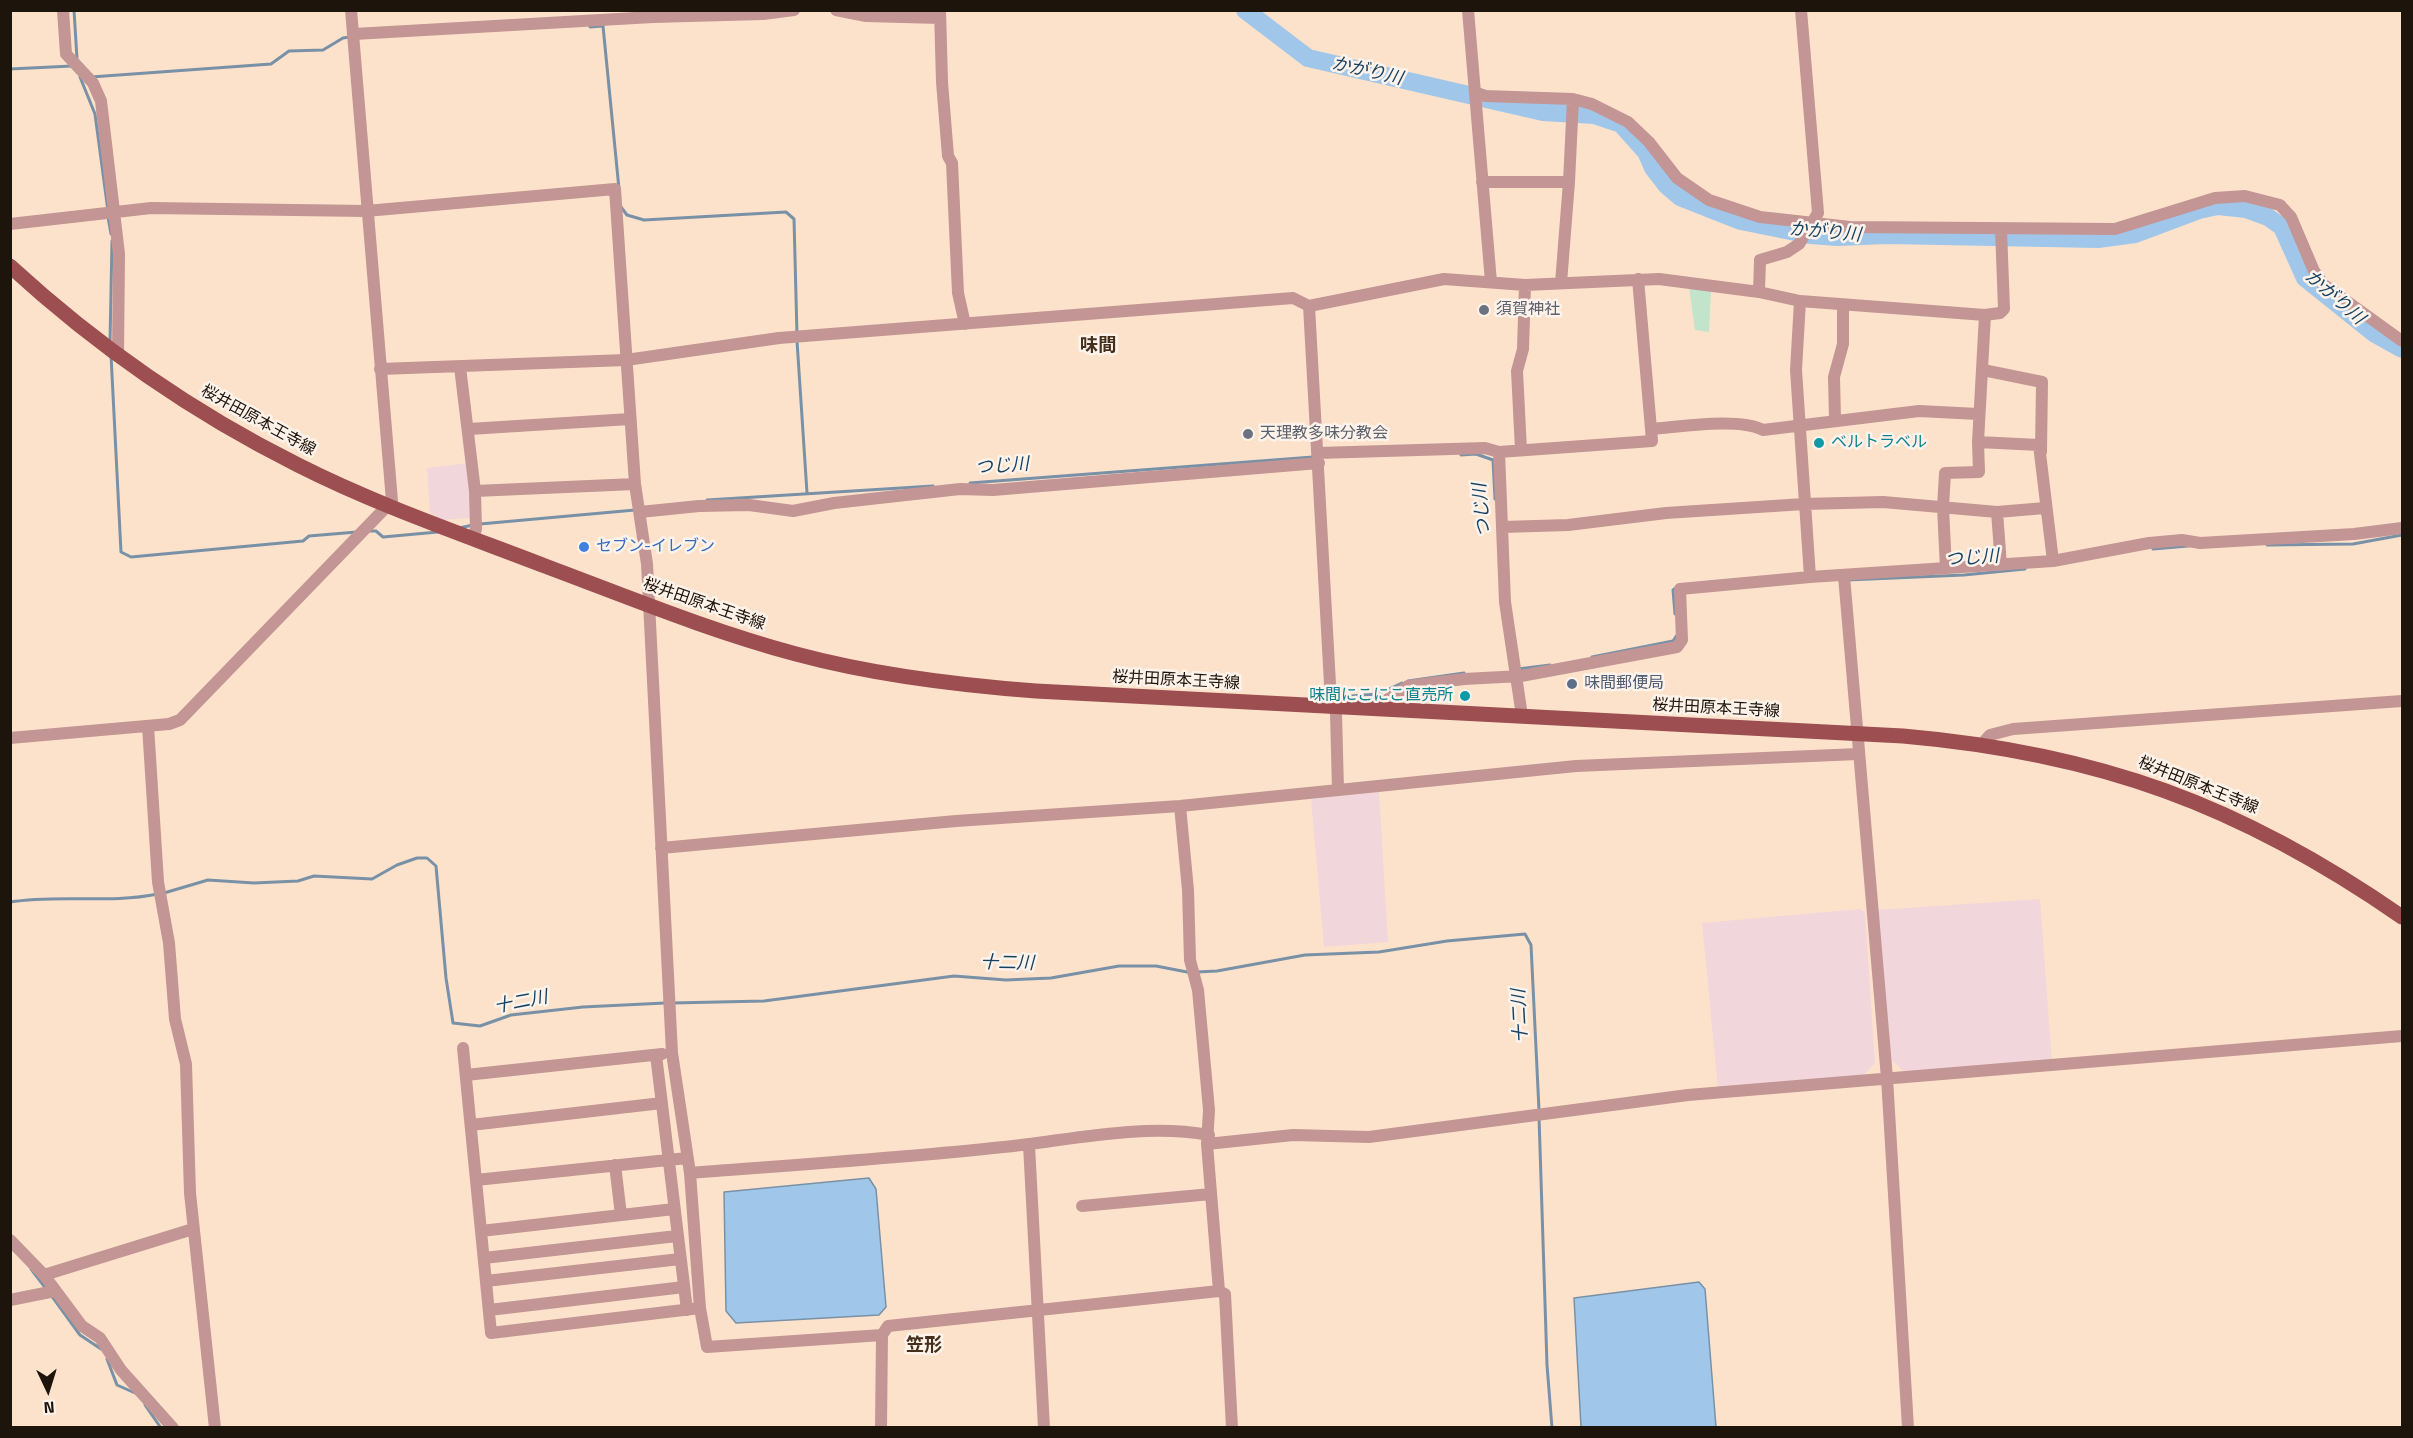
<!DOCTYPE html>
<meta charset="utf-8">
<style>
body{margin:0}
#map{position:relative;width:2413px;height:1438px;overflow:hidden;background:#fde2cb;font-family:"Titillium Web",sans-serif}
canvas{display:block}
.frame{position:absolute;inset:0;border:12px solid #1d140c;pointer-events:none}
.north{position:absolute;left:18px;top:1360px;width:60px;height:60px;-webkit-text-stroke:4px #fef3ea;paint-order:stroke;rotate:176deg;font-size:16px;font-weight:700;line-height:24px;text-align:center;color:#1d140c}
.north::after{content:'';display:block;margin:auto;width:21px;height:27px;background:#1d140c;clip-path:polygon(50% 0,100% 100%,50% 72%,0 100%)}
</style>
<div id="map">
<canvas width="2413" height="1438"></canvas>
<div class="frame"></div>
<div class="north">N</div>
</div>
<script>
const context = document.querySelector('canvas').getContext('2d');
context.lineJoin = 'round';
function fillPath(path, color) { context.fillStyle = color; context.fill(path, 'evenodd'); }
function strokePath(path, color, width, dash) { context.strokeStyle = color; context.lineWidth = width; context.lineCap = dash ? 'butt' : 'round'; context.setLineDash(dash || []); context.stroke(path); }
function drawText(font, color, halo, rows, align = 'center') {
  context.font = font + ' "Titillium Web","Noto Sans JP",sans-serif'; context.lineWidth = 5; context.setLineDash([]); context.textBaseline = 'middle'; context.strokeStyle = halo; context.fillStyle = color; for (const [text, x, y, turn = 0] of rows) {
    context.save(); context.translate(x, y); context.rotate((+turn || 0) * Math.PI / 180); context.textAlign = isNaN(turn) ? turn : align; if (halo) context.strokeText(text, 0, 0); context.fillText(text, 0, 0); context.restore();
  }
}
fillPath(new Path2D(`
 M470,463V518L441,520L430,513L427,468Z
 M1379,791L1388,942L1324,947L1311,799Z
 M2040,899L2052,1062L1907,1074L1888,1057L1876,910Z
 M1860,909L1865,912L1875,1063L1863,1076L1718,1089L1702,923Z`), '#f1d6db');
fillPath(new Path2D(`
 M1689,287L1711,291L1709,332L1695,330Z`), '#c1e4ca');
const water = new Path2D(`
 M869,1178L876,1189L886,1307L879,1315L736,1323L726,1311L724,1192Z
 M1699,1282L1705,1289L1716,1427H1581L1574,1298Z`);
fillPath(water, '#a0c7e9');
strokePath(water, '#7991a7', 1.5);
strokePath(new Path2D(`
 M74,10L77,59
 M590,27L603,26L619,189
 M10,69L72,66
 M80,77L95,114L108,211
 M91,77L271,64L289,51L323,50L343,38L350,37
 M621,207L627,215L644,220L786,212L794,219L797,335
 M108,217L111,234
 M797,341L807,493
 M110,342L112,241
 M111,355L121,552L131,557L303,541L309,536L357,532
 M1461,455L1476,454L1493,460L1495,499
 M970,483L1313,457
 M707,500L933,486
 M480,524L635,510
 M459,528L473,525
 M370,531H376L383,537L438,532
 M2267,545L2353,544L2402,535
 M2153,549L2188,546
 M1847,580L1964,575L2025,569
 M1675,614L1673,590L1677,587
 M1592,657L1673,641L1677,635
 M1518,669L1550,665
 M1408,681L1464,673
 M1338,697L1378,694L1402,683
 M164,893L208,880L254,883L298,881L314,876L372,879L397,865L417,858H427L436,866L446,978L453,1023L480,1026L511,1015L583,1007L665,1003
 M10,902C59,894 109,904 158,894
 M1197,972L1217,971L1305,955L1379,952L1447,941L1525,934L1531,945L1539,1110
 M672,1003L764,1001L954,976L1006,980L1051,978L1119,966H1156L1187,972
 M1539,1117L1547,1365L1552,1428
 M31,1269L47,1290
 M51,1295L80,1335L101,1349
 M107,1359L117,1385L135,1393
 M145,1405L161,1428`), '#7991a7', 3);
strokePath(new Path2D(`
 M1245,10L1308,58L1543,112L1594,115L1621,124L1646,152L1653,168L1667,186L1680,197L1741,221L1810,235L1838,237L1887,235L2098,239L2135,234L2199,210L2218,206L2246,209L2268,217L2282,227L2305,278L2375,334L2402,349`), '#a0c7e9', 18);
strokePath(new Path2D(`
 M63,10L66,54L93,83L101,101L119,254L118,355
 M836,10L866,16L940,18
 M940,10L942,82L948,156L952,163L958,293L965,324
 M1468,10L1491,282
 M354,34L653,17L763,14L794,10
 M1475,92L1485,96L1573,99L1592,104L1628,122L1649,142L1677,178L1709,200L1760,217L1850,227L2115,229L2215,198L2245,196L2280,205L2291,217L2314,271L2323,284L2402,341
 M1482,182H1569L1561,283
 M1569,182L1573,99
 M10,224L151,208L366,211L615,189L635,484L647,564L672,1053L690,1173L700,1308L707,1347L882,1335
 M1638,279L1651,429
 M1759,292L1760,260L1787,252L1799,244L1818,213L1801,10
 M1800,301L1796,370L1810,577
 M1309,306L1331,702L1336,713L1338,790
 M1985,315L1978,442L2039,445L2053,561
 M460,367L475,491L635,484
 M380,369L626,360L779,338L1293,298L1309,306L1444,279L1525,285L1659,279L1759,292L1800,301L1985,315L2000,313L2004,309L2001,229
 M1983,370L2042,382L2041,452
 M1835,419L1834,377L1843,344V305
 M469,429L630,419
 M1521,450L1517,371L1523,349L1525,285
 M1499,452L1505,602L1522,716
 M1318,453L1485,448L1499,452L1652,441L1651,429C1680,427 1738,417 1763,430L1919,411L1978,414
 M640,512L699,506L749,505L793,511L834,503L960,489L993,490L1319,463
 M1997,512L2001,565
 M1503,527L1568,525L1666,513L1804,504L1883,502L1997,512L2045,508
 M473,538L476,529L475,491
 M1946,569L1943,507L1945,473L1979,472L1978,442
 M1844,576L1887,1078L1908,1428
 M1373,709L1408,686L1464,679L1521,676L1677,647L1682,640L1680,589L1810,577L2053,561L2149,543L2182,540L2200,543L2354,534L2402,528
 M148,726L158,882L169,943L175,1019L186,1064L190,1193L215,1428
 M10,738L169,724L180,720L392,501L351,10
 M1982,744L1990,735L2013,729L2402,701
 M1180,806L1188,890L1190,960L1198,990L1209,1110L1207,1144L1219,1291
 M661,848L956,821L1180,806L1576,766L1858,754
 M463,1048L491,1333L700,1308
 M656,1055L687,1310
 M466,1075L662,1054
 M471,1125L662,1103
 M1207,1144L1293,1135L1369,1137L1688,1095L2402,1036
 M1029,1145L1044,1428
 M615,1165L621,1215
 M690,1173C795,1165 900,1158 1004,1147C1071,1140 1142,1123 1209,1135
 M476,1180L687,1158
 M1082,1206L1211,1194
 M481,1231L674,1209
 M10,1240L44,1275L82,1326L100,1338L121,1370L173,1428
 M484,1258L677,1236
 M44,1275L193,1229
 M486,1281L680,1259
 M10,1300L55,1291
 M489,1310L684,1287
 M881,1428L882,1335L888,1326L1219,1291L1225,1294L1232,1428`), '#c39594', 12);
strokePath(new Path2D(`
 M10,266C96,345 194,413 298,465C377,505 462,534 545,566C628,597 710,631 796,654C874,675 955,685 1036,691L1903,736C2098,753 2241,805 2402,917`), '#9d4e50', 15);
for (const [x, y, r, color] of [
 [1484,310,6,"#6b7280"],
 [1248,434,6,"#6b7280"],
 [1819,443,6,"#0f9aa8"],
 [584,547,6,"#3f7fe0"],
 [1572,684,6,"#5c6f8a"],
 [1465,696,6,"#0f9aa8"]
]) { const dot = new Path2D(); dot.arc(x, y, r, 0, 2 * Math.PI); context.fillStyle = color; context.fill(dot); strokePath(dot, '#fef3ea', 2); }
drawText('16px', '#5b616d', '#fef3ea', [
 ["須賀神社",1496,310],
 ["天理教多味分教会",1260,434]
], 'left');
drawText('16px', '#1d140c', '#fef3ea', [
 ["桜井田原本王寺線",258,421,29],
 ["桜井田原本王寺線",704,605,19],
 ["桜井田原本王寺線",1176,681,3],
 ["桜井田原本王寺線",1716,709,3],
 ["桜井田原本王寺線",2198,786,22]
]);
drawText('16px', '#0d838f', '#fef3ea', [
 ["ベルトラベル",1831,443],
 ["味間にこにこ直売所",1453,696,"right"]
], 'left');
drawText('16px', '#366cbe', '#fef3ea', [
 ["セブン-イレブン",596,547]
], 'left');
drawText('16px', '#4e5e75', '#fef3ea', [
 ["味間郵便局",1584,684]
], 'left');
drawText('italic 18px', '#154263', '#fef3ea', [
 ["かがり川",1367,72,13],
 ["かがり川",1825,233,5],
 ["かがり川",2334,298,41],
 ["つじ川",1002,467,-4],
 ["つじ川",1483,510,-95],
 ["つじ川",1972,559,-4],
 ["十二川",1007,964,1],
 ["十二川",521,1003,-11],
 ["十二川",1521,1016,-93]
]);
drawText('bold 18px', '#432f1c', '#fef3ea', [
 ["味間",1098,347],
 ["笠形",924,1347]
]);
</script>
